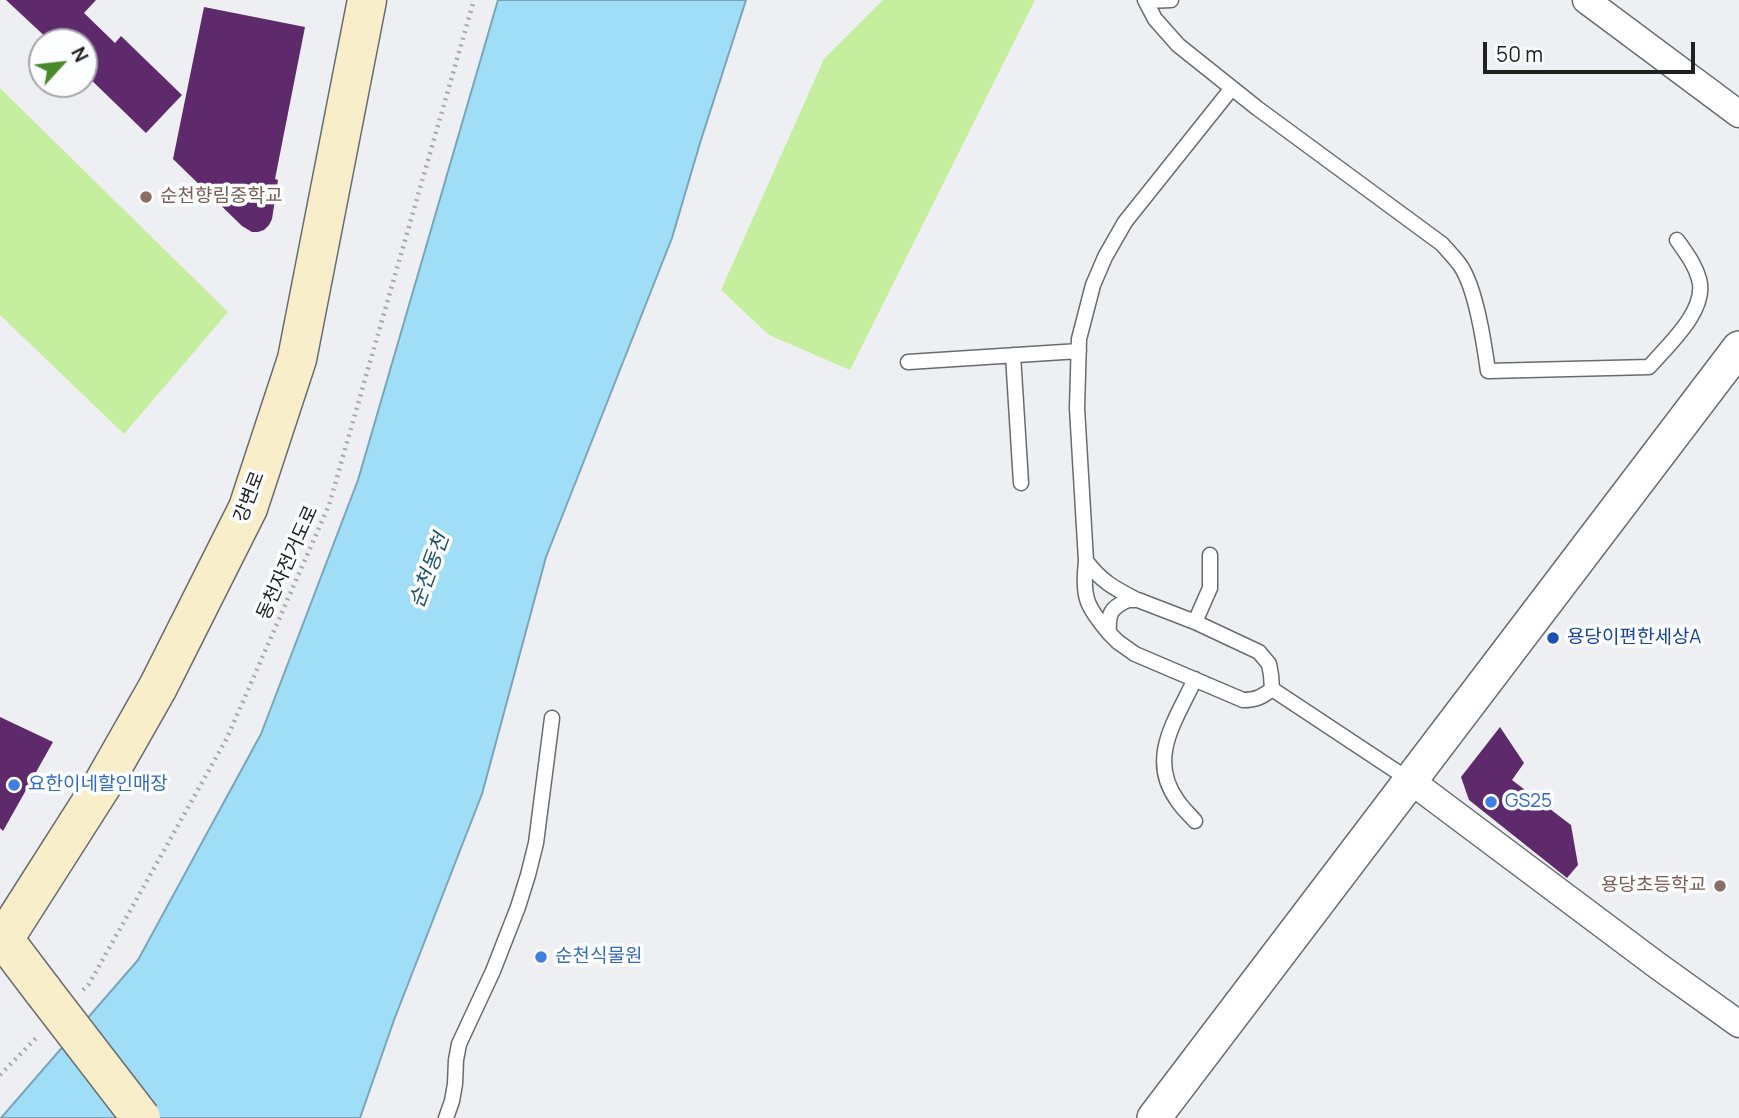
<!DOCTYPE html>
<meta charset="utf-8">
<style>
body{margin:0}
#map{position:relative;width:1739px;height:1118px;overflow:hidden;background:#eeeff2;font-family:Manrope,sans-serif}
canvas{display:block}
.north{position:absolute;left:28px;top:28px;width:70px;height:70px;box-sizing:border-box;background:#fcfdff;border:2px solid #a4a5a6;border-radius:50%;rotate:63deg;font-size:19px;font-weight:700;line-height:28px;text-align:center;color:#202021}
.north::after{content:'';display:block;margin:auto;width:24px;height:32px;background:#488a2c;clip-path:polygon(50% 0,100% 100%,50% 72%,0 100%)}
.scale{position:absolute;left:1483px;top:42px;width:212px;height:32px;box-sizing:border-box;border:4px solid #202021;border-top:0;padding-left:9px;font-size:21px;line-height:24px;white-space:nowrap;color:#202021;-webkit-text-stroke:5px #fcfdff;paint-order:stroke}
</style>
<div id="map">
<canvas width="1739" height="1118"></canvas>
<div class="north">N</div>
<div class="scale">50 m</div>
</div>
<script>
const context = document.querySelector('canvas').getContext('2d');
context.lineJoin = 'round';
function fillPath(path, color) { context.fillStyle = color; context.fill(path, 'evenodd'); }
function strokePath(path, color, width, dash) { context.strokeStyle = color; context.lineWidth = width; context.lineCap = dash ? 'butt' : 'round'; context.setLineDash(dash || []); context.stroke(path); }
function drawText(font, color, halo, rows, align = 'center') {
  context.font = font + ' Manrope,"Noto Sans KR",sans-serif'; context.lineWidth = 7; context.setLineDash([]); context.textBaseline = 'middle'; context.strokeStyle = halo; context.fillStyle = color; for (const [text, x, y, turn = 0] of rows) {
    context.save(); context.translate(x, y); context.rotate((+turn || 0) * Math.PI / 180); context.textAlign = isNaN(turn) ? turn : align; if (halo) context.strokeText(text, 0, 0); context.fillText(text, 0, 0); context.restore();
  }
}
fillPath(new Path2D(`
 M883,0H1035L850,370L769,335L721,290L824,59Z
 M0,88L228,312L124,434L0,315Z`), '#c5ee9e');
const water = new Path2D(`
 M498,0H746L700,143L672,238L546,557L482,794L394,1020L360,1118H1L138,960L261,734L358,480Z`);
fillPath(water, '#a0def8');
strokePath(water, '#7aa5b8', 2);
fillPath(new Path2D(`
 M6,0H96L84,13L115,43L121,36L182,95L146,133L84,73V42H51Z
 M204,7L305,27L275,179L278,180L272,219L269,225L264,230L258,232H252L242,226L173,159Z
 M0,717L53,742L3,831L0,828Z
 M1500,727L1524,763L1512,780L1571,825L1578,865L1567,878L1469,800L1461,777Z`), '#5e2a6c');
const service = new Path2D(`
 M1145,0L1155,19L1178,45L1257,108L1442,244C1448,251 1455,258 1460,265C1476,288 1484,343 1488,371L1649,367C1668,345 1708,310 1699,279C1695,264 1686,253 1677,240
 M1146,1L1171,0
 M1013,355L1021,483
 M908,362L1079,351
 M1086,561L1077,408L1079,339L1093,285L1105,257L1125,222L1232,88
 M1128,600H1138L1195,622L1259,652L1269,664L1271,675L1272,689C1262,697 1256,700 1243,700L1135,654L1118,642L1109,633C1108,614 1110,608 1128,600Z
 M1195,622L1210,588V555
 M1109,633C1086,606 1082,597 1086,561C1102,582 1114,588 1137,600
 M1195,679C1176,720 1147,758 1177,800C1182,808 1189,814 1195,821
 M1272,689L1411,781
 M446,1118L452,1101L455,1084L456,1060L459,1044L493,971L518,907L528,875L536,843L552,718`);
const minor = new Path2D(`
 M1586,0L1739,114
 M1411,781L1658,966L1739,1024`);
const tertiary = new Path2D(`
 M1154,1118L1739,348`);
const secondary = new Path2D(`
 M0,934L44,992
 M0,943L4,939L104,782L158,687L248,508L297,359L367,0`);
strokePath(service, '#6a6b6e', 17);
strokePath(minor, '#6a6b6e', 29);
strokePath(tertiary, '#6a6b6e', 36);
strokePath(secondary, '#6a6b6e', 41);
strokePath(new Path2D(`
 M83,990L89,984L227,738L329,505L474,0
 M0,1075L38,1036`), '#a7a8aa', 4.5, [2, 5]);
strokePath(service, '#fff', 14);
strokePath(minor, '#fff', 26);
strokePath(tertiary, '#fff', 33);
strokePath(secondary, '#f9eeca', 38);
const secondaryBridge = new Path2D(`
 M44,992L141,1118`);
strokePath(secondaryBridge, '#6a6b6e', 41, []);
strokePath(secondaryBridge, '#f9eeca', 38);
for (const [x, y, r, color] of [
 [146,197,7,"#8d6e63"],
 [1553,638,7,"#1a4fb4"],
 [14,785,7,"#3f7fe0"],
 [1491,802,7,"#3f7fe0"],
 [1720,886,7,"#8d6e63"],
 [541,957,7,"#3f7fe0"]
]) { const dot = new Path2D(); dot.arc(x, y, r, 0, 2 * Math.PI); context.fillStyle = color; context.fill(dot); strokePath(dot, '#fcfdff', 2.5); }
drawText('19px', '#785e54', '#fcfdff', [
 ["순천향림중학교",160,197],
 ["용당초등학교",1706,886,"right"]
], 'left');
drawText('19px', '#202021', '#fcfdff', [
 ["강변로",250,497,-69],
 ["동천자전거도로",288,563,-66]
]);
drawText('19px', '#164399', '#fcfdff', [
 ["용당이편한세상A",1567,638]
], 'left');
drawText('19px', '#366cbe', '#fcfdff', [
 ["요한이네할인매장",28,785],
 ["GS25",1505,802],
 ["순천식물원",555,957]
], 'left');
drawText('italic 21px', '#225365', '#fcfdff', [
 ["순천동천",430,571,-70]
]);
</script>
